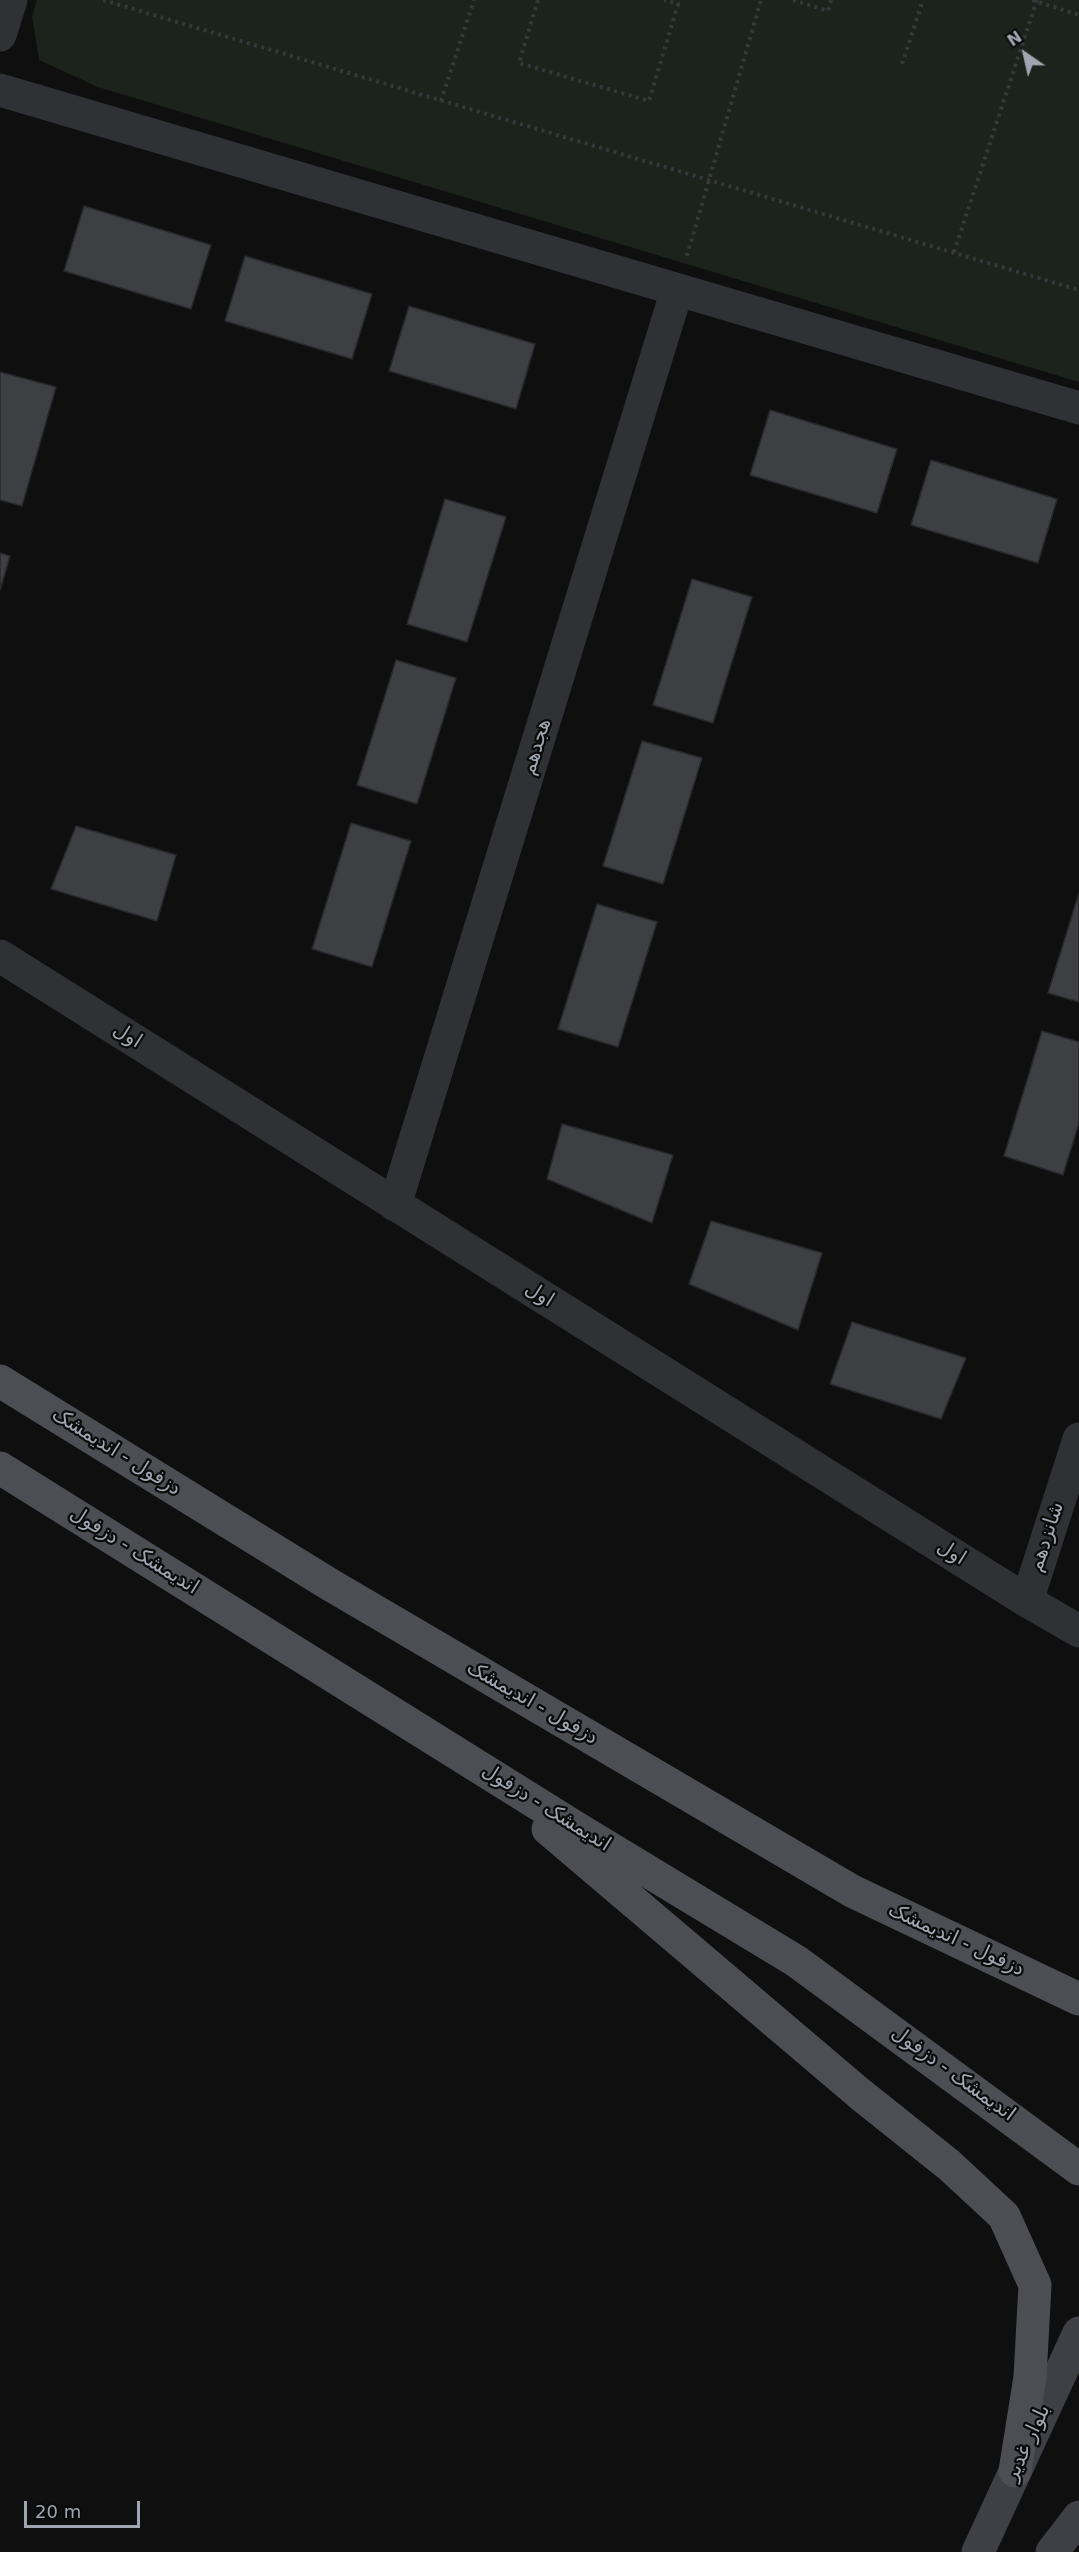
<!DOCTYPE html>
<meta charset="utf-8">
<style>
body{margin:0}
#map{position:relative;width:1079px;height:2552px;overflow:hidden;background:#0f0f10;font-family:"DejaVu Sans",sans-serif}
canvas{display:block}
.north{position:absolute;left:995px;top:24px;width:60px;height:60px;-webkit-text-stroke:4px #0a0a0b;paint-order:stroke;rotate:326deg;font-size:16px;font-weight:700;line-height:24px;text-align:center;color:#a0a6b1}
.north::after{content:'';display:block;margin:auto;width:21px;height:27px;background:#a0a6b1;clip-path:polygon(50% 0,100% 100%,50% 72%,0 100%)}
.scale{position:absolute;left:24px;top:2501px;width:116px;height:27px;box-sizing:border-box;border:3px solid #a0a6b1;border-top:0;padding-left:8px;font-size:18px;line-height:21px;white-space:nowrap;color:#a0a6b1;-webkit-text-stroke:4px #0a0a0b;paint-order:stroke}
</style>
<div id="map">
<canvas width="1079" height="2552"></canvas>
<div class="north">N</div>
<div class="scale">20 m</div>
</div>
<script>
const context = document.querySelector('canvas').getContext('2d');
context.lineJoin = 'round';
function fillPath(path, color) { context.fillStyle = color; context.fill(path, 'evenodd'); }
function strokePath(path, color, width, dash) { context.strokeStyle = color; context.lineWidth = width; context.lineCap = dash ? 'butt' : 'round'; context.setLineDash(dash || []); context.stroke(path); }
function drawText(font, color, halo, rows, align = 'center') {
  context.font = font + ' "DejaVu Sans","Noto Sans Arabic",sans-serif'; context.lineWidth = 4.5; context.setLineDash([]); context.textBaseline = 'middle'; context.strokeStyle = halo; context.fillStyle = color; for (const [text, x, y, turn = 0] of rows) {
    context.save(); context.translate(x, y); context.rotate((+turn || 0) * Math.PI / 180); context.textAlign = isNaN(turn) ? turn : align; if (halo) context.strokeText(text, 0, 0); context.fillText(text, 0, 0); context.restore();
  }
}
fillPath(new Path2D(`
 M37,0H1079V382L98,87L39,60L32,16Z`), '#1c231c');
const building = new Path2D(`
 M84,206L211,245L191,309L64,271Z
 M245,256L372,294L352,359L225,321Z
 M409,306L535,344L516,409L389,371Z
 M0,372L56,387L22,506L0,500Z
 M770,410L897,449L877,513L750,475Z
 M931,460L1057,499L1038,563L911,525Z
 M445,499L506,517L467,642L407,624Z
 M0,553L10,556L0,590Z
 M692,579L752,597L713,723L653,705Z
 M396,660L456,678L417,804L357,785Z
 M642,741L702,758L663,884L603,866Z
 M351,823L411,841L372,967L312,949Z
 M76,826L176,855L157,921L51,889Z
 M1079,893V1002L1048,993Z
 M597,904L657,922L618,1047L558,1029Z
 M1042,1031L1079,1042V1123L1063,1175L1004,1156Z
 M562,1124L673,1155L652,1223L547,1179Z
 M711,1221L822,1253L798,1330L689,1284Z
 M852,1322L966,1358L941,1419L830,1384Z`);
fillPath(building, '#3e3f43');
strokePath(building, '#29292c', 1.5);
strokePath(new Path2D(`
 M103,0L1079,290
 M538,0L519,63L649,101L678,4L664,0
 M793,0L828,11L831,0
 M1032,0L1079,15
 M902,64L923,0
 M441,101L474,0
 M954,252L1037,0
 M687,256L761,0`), '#36383c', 4, [3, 4.5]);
strokePath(new Path2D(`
 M0,35L11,0
 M0,90L1079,408
 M0,956L1027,1601L1079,1631
 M395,1205L677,290
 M1027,1601L1079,1439`), '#303135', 33);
strokePath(new Path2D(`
 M978,2552L1079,2333
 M1052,2552L1079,2517`), '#3e4045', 33);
strokePath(new Path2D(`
 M0,1381L329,1584L852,1891L1079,1999
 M0,1468L578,1829L796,1961L1079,2169
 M548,1829L860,2094L949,2165L1004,2216L1035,2285L1030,2377L1015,2471`), '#4c4e54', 33);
drawText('20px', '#a0a6b1', '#0a0a0b', [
 ["هجدهم",537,747,-73],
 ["اول",127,1036,32],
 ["اول",539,1295,32],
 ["دزفول - اندیمشک",116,1452,32],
 ["شانزدهم",1047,1537,-72],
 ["اندیمشک - دزفول",134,1551,32],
 ["اول",951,1553,32],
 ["دزفول - اندیمشک",532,1703,30],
 ["اندیمشک - دزفول",546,1808,32],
 ["دزفول - اندیمشک",956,1940,25],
 ["اندیمشک - دزفول",953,2074,36],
 ["بلوار غدیر",1028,2443,-65]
]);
</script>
